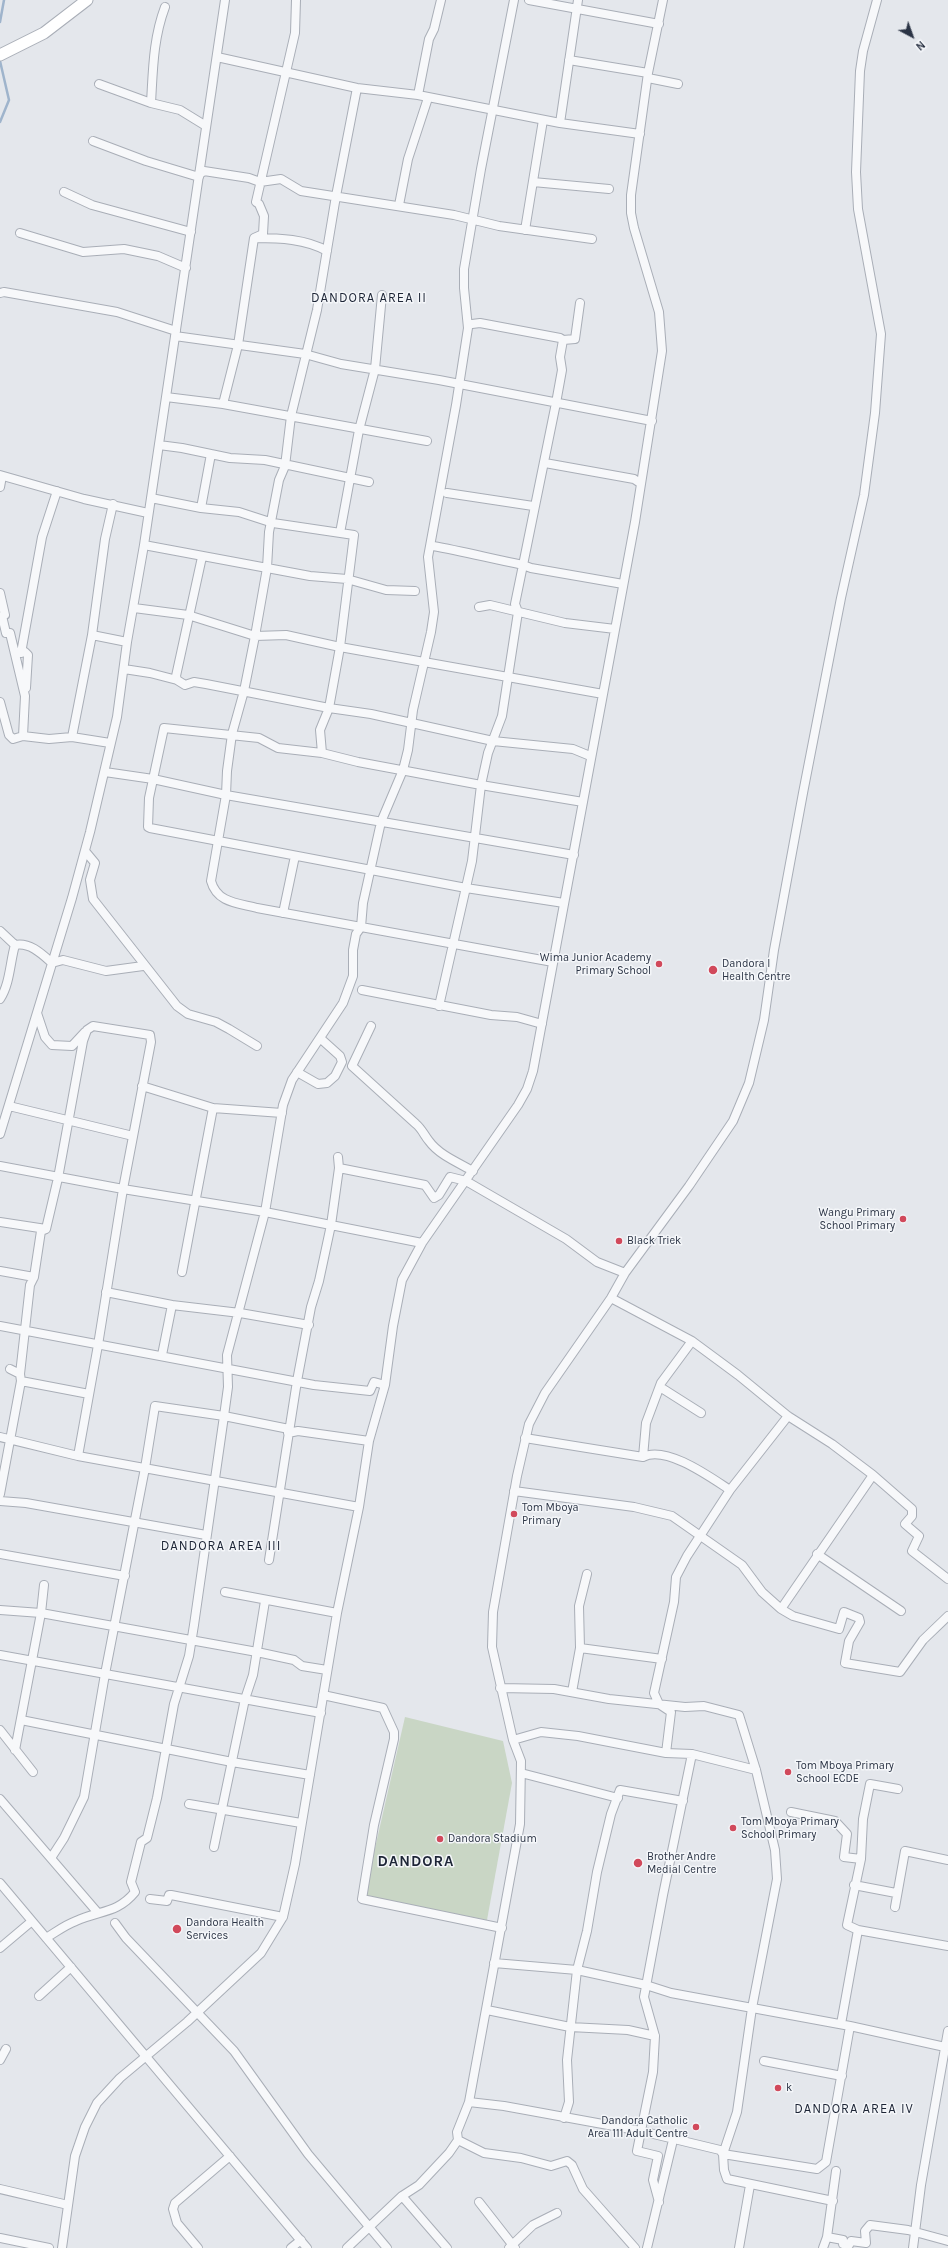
<!DOCTYPE html>
<style>
body{margin:0}
#map{position:relative;width:948px;height:2248px;overflow:hidden;background:#e4e7ec;font-family:Karla,sans-serif}
canvas{display:block}
.north{position:absolute;left:892px;top:16px;width:40px;height:40px;-webkit-text-stroke:3px #f4f6f9;paint-order:stroke;rotate:139deg;font-size:11px;font-weight:700;line-height:16px;text-align:center;color:#2b3445}
.north::after{content:'';display:block;margin:auto;width:14px;height:18px;background:#2b3445;clip-path:polygon(50% 0,100% 100%,50% 72%,0 100%)}
</style>
<div id="map">
<canvas width="948" height="2248"></canvas>
<div class="north">N</div>
</div>
<script>
const context = document.querySelector('canvas').getContext('2d');
context.lineJoin = 'round';
function fillPath(path, color) { context.fillStyle = color; context.fill(path, 'evenodd'); }
function strokePath(path, color, width, dash) { context.strokeStyle = color; context.lineWidth = width; context.lineCap = dash ? 'butt' : 'round'; context.setLineDash(dash || []); context.stroke(path); }
function drawText(font, color, halo, rows, align = 'center') {
  context.font = font + ' Karla,sans-serif'; context.lineWidth = 3; context.setLineDash([]); context.textBaseline = 'middle'; context.strokeStyle = halo; context.fillStyle = color; for (const [text, x, y, turn = 0] of rows) {
    context.save(); context.translate(x, y); context.rotate((+turn || 0) * Math.PI / 180); context.textAlign = isNaN(turn) ? turn : align; if (halo) context.strokeText(text, 0, 0); context.fillText(text, 0, 0); context.restore();
  }
}
fillPath(new Path2D(`
 M405,1717L503,1741L512,1783L487,1920L364,1896Z`), '#c9d6c5');
strokePath(new Path2D(`
 M0,22L4,0
 M0,61L9,100L0,122`), '#9fb4cc', 2.5);
const street = new Path2D(`
 M529,0L659,24
 M217,57L357,88L418,95L560,123L640,134
 M569,60L648,73
 M648,78L678,84
 M99,84L151,103L180,110L206,126
 M357,88L336,196L317,310L291,416L285,466L279,480L269,532L267,568L255,636L244,691L232,734L227,771L226,795L211,881C217,903 238,903 257,908L553,962
 M418,95L429,39L434,29L441,0
 M151,103C153,70 153,39 165,7
 M560,123L578,0
 M93,141L146,161L199,177
 M200,174L204,171L249,178L260,182L281,179L301,191L454,215L499,226L592,239
 M533,182L609,189
 M64,192L92,205L191,232
 M399,205L408,159L428,98
 M525,230L543,120
 M20,233L83,252L124,249L158,256L186,268
 M256,238C279,238 306,239 327,251
 M0,293L4,292L117,312L176,331
 M580,303L575,339L563,340L560,357L562,370L556,403L523,565L531,568L623,584
 M472,324L480,323L560,338L563,340
 M175,336L305,354L341,364L439,380L652,421
 M166,397L223,404L427,441
 M223,404L238,345L254,238L263,234L264,216L259,204L256,202L295,33L296,0
 M159,445L182,448L230,458L265,460L369,482
 M545,463L634,479L640,483
 M0,475L84,499L148,513
 M0,487L2,476
 M447,493L533,506
 M151,498L201,508L239,512L273,523L354,535L340,647L329,708L320,730L322,753
 M201,508L211,454
 M340,533L359,430L375,369L382,295
 M144,545L310,576L347,579L386,590L415,591
 M433,546C461,551 493,559 523,565L515,604L518,612L502,716L488,753L481,785L472,861L439,1006
 M202,557L176,676L177,680L185,685L194,682L206,684L329,708L371,714L493,741L573,749L590,756
 M0,593L5,615L2,616L6,633H10L25,696L23,736
 M479,607L490,605L565,623L615,629
 M134,608L188,615L255,636L286,635L340,647L603,694
 M92,635L127,642
 M16,653L25,652L28,655L26,688
 M21,653L42,537L57,491
 M124,669L150,673L177,680
 M0,702L9,735L13,739L23,736L49,739L72,737L110,743
 M72,737L92,635L105,539L113,504
 M105,772L153,779L226,795L574,855
 M85,851L95,863L90,880L93,899L177,1006L188,1014L216,1022L229,1029L257,1046
 M564,903L466,888L150,828L148,827L149,798L164,728L259,738L278,748L322,753L358,762L481,785L583,802
 M283,913L295,856
 M0,931L15,945C10,962 10,984 0,999
 M15,945C30,942 42,954 52,963L63,960L106,971L143,966
 M362,990L491,1015L517,1017L542,1024
 M37,1013L45,1037L52,1045L72,1046L85,1032
 M371,1026L352,1066L416,1124C422,1129 424,1135 429,1141C439,1155 459,1163 473,1171
 M297,1072L318,1084L327,1083L335,1076L342,1062L340,1056L320,1038
 M142,1086L213,1108L282,1113
 M9,1106L133,1136
 M0,1134L72,898L90,832L117,717L127,642L144,545L225,0
 M0,1166L123,1189L265,1212L422,1243
 M339,1168L425,1185L434,1198L439,1195L450,1177L466,1181L566,1239L597,1262L625,1273
 M0,1222L46,1229
 M0,1271L34,1277
 M182,1272L213,1108
 M106,1292L172,1305L162,1355
 M611,1298L692,1341L738,1375L788,1416L832,1444L873,1475L912,1509V1516L905,1524L919,1536L912,1551L948,1579
 M172,1305L240,1313L309,1325
 M0,1326L314,1385L370,1391L374,1382L385,1385
 M20,1374L30,1285L34,1277L41,1231L46,1229L58,1178L83,1041L87,1030L93,1026L150,1035L151,1042L123,1189L98,1345L78,1456
 M21,1381L89,1394
 M660,1387L701,1413
 M288,1433L298,1431L369,1441
 M0,1437L78,1456L359,1507
 M525,1438L643,1457C666,1445 710,1477 730,1490
 M643,1457L646,1423L661,1383L692,1341
 M514,1491L634,1507L672,1516L742,1565L762,1592L781,1609L793,1616L839,1629L844,1612L859,1618L860,1622L849,1641L845,1663L900,1672L923,1640L948,1616
 M0,1494L21,1381L20,1374L10,1369
 M0,1501L26,1503L206,1535
 M0,1554L125,1576
 M817,1554L901,1611
 M269,1560L297,1381L311,1307L319,1281L331,1225L339,1168L338,1157
 M225,1592L337,1613
 M781,1609L873,1475
 M0,1610L41,1613L257,1652L294,1660L302,1666L327,1670
 M580,1648L662,1659
 M0,1655L321,1713
 M500,1688L554,1689L609,1699L685,1707L704,1706L739,1715L756,1770L775,1850L777,1879L752,2008L737,2112L723,2154L724,2170L727,2179L833,2201
 M572,1692L580,1648L579,1606L587,1574
 M323,1695L383,1708L394,1732V1739L374,1825L362,1899L502,1928
 M21,1720L232,1762L310,1775
 M0,1730L33,1772
 M513,1740L541,1732L578,1736L666,1753L692,1754L756,1770
 M15,1750L41,1613L44,1585
 M666,1753L671,1712L659,1704L654,1693L674,1602L676,1577L687,1556L730,1490L788,1416
 M521,1773L618,1798
 M0,1799L98,1913
 M189,1804L301,1823
 M791,1812L835,1821L847,1834L844,1857L861,1859L847,1925L858,1930L841,2024
 M214,1847L245,1699L253,1675L265,1601
 M51,1858L64,1838L84,1797L105,1674L145,1468L155,1406L224,1416L289,1429
 M861,1859L863,1819L870,1784L898,1789
 M0,1883L307,2248
 M854,1885L896,1893
 M150,1899L167,1901L169,1895H171L283,1917
 M895,1907L905,1851L948,1860
 M115,1923L126,1938L234,2051L308,2154L387,2248
 M858,1930L948,1946
 M46,1938C56,1932 65,1925 76,1921C99,1910 117,1914 135,1892L131,1882L141,1842L147,1838L157,1798L174,1704L189,1656L194,1625L224,1416L228,1387L227,1355L265,1212L283,1105L292,1080L343,1003L353,976V950L356,934L361,927L363,903L381,822L403,770L408,750L413,710L431,632L434,612L428,557L456,405L468,328L464,288V269L481,169L514,0
 M0,1948L32,1921
 M494,1963L577,1970L646,1985L671,1993L850,2026L945,2047
 M39,1996L71,1967
 M487,2010L570,2027L628,2030L655,2036
 M0,2060L6,2049
 M764,2061L842,2076
 M469,2102L504,2106L641,2131L653,2072L655,2036L644,1997L663,1895L692,1754
 M564,2118L569,2102L567,2060L577,1970L587,1931L597,1872L611,1814L620,1790L683,1801
 M458,2140L484,2153L521,2158L551,2166L567,2161L572,2165L583,2189L635,2248
 M836,2171L827,2237L843,2240V2244L849,2245L851,2241L866,2243L865,2231L870,2225L908,2230L948,2241
 M0,2189L68,2205
 M402,2196L447,2248
 M479,2202L515,2248
 M659,2202L653,2180L658,2156L637,2151L641,2131L720,2150L723,2154L817,2169L826,2162L850,2026
 M0,2238L49,2248
 M62,2248L75,2156L85,2127L97,2103L120,2078L187,2022L261,1953L283,1917L295,1864L337,1613L359,1507L369,1441L385,1385L393,1326L402,1280L422,1243L518,1105L527,1089L533,1071L635,522L662,351L659,312L634,228L631,213V195L648,73L663,0
 M198,2248L177,2223L173,2209L175,2203L230,2156
 M291,2248L301,2240
 M347,2248L402,2196L419,2185L449,2153L458,2140L457,2132L469,2102L520,1824L521,1761L513,1740L492,1647L493,1612L517,1476L529,1424L545,1393L611,1298L625,1273L689,1186L733,1121L749,1083L764,1020L774,950L803,793L841,598L864,495L875,413L881,334L858,209L856,172L860,71L863,51L877,0
 M509,2248L533,2225L557,2213
 M647,2248L673,2140
 M739,2248L750,2185
 M823,2248L827,2237
 M913,2248L921,2185L948,2031`);
const secondary = new Path2D(`
 M0,55L44,33L87,0`);
strokePath(street, '#a9aeb7', 10);
strokePath(secondary, '#a9aeb7', 13);
strokePath(street, '#f7f8fa', 8);
strokePath(secondary, '#fff', 11);
for (const [x, y, r, color] of [
 [659,964,4,"#d1495b"],
 [713,970,5,"#d1495b"],
 [903,1219,4,"#d1495b"],
 [619,1241,4,"#d1495b"],
 [514,1514,4,"#d1495b"],
 [788,1772,4,"#d1495b"],
 [733,1828,4,"#d1495b"],
 [440,1839,4,"#d1495b"],
 [638,1863,5,"#d1495b"],
 [177,1929,5,"#d1495b"],
 [778,2088,4,"#d1495b"],
 [696,2127,4,"#d1495b"]
]) { const dot = new Path2D(); dot.arc(x, y, r, 0, 2 * Math.PI); context.fillStyle = color; context.fill(dot); strokePath(dot, '#f4f6f9', 1.5); }
drawText('11px', '#2b3445', '#f4f6f9', [
 ["Wima Junior Academy",651,958,"right"],
 ["Primary School",651,971,"right"],
 ["Dandora I",722,964],
 ["Health Centre",722,977],
 ["Wangu Primary",895,1213,"right"],
 ["School Primary",895,1226,"right"],
 ["Black Triek",627,1241],
 ["Tom Mboya",522,1508],
 ["Primary",522,1521],
 ["Tom Mboya Primary",796,1766],
 ["School ECDE",796,1779],
 ["Tom Mboya Primary",741,1822],
 ["School Primary",741,1835],
 ["Dandora Stadium",448,1839],
 ["Brother Andre",647,1857],
 ["Medial Centre",647,1870],
 ["Dandora Health",186,1923],
 ["Services",186,1936],
 ["k",786,2088],
 ["Dandora Catholic",688,2121,"right"],
 ["Area 111 Adult Centre",688,2134,"right"]
], 'left');
context.letterSpacing = '1px';
drawText('13px', '#1d2536', '#f4f6f9', [
 ["DANDORA AREA II",369,298],
 ["DANDORA AREA III",221,1546],
 ["DANDORA AREA IV",854,2109]
]);
context.letterSpacing = '0px';
context.letterSpacing = '1px';
drawText('bold 15px', '#1d2536', '#f4f6f9', [
 ["DANDORA",416,1862]
]);
context.letterSpacing = '0px';
</script>
